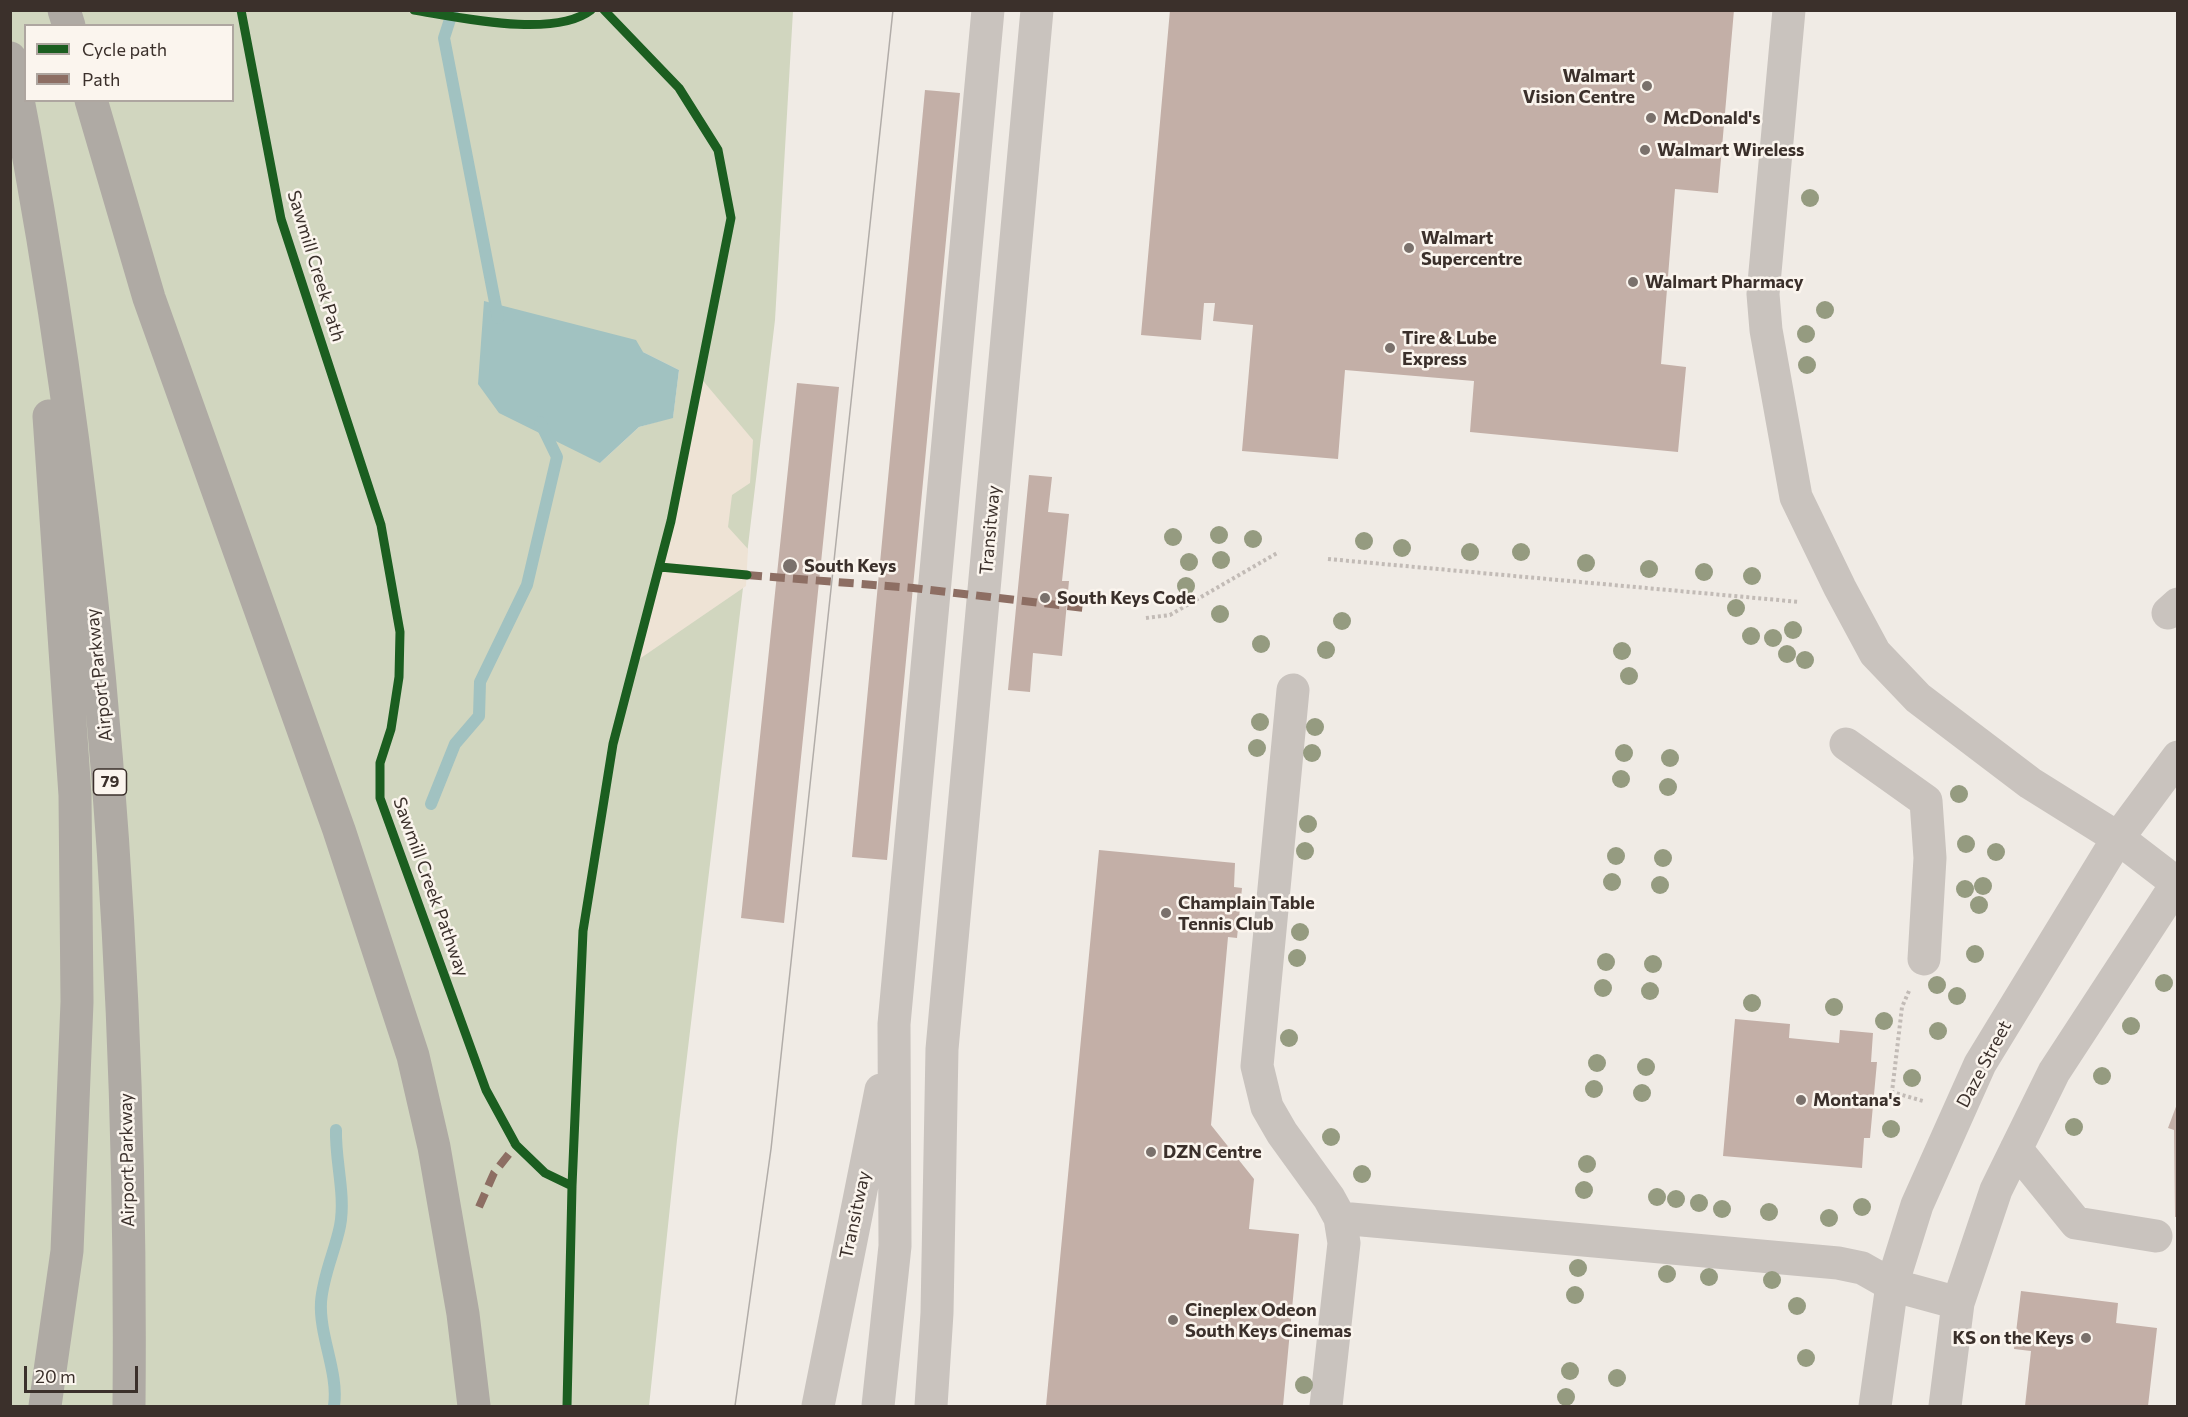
<!DOCTYPE html>
<style>
body{margin:0}
#map{position:relative;width:2188px;height:1417px;overflow:hidden;background:#f0ebe5;font-family:Commissioner,sans-serif}
canvas{display:block}
.frame{position:absolute;inset:0;border:12px solid #3b302b;pointer-events:none}
.legend{position:absolute;left:24px;top:24px;width:210px;height:78px;box-sizing:border-box;background:#fbf5ee;border:2px solid #aea6a0;margin:0;padding:8px 10px;list-style:none;font-size:18px;color:#3b302b}
.legend li{display:flex;align-items:center;gap:12px;height:30px}
.legend b{width:30px;border:2px solid #aea6a0}
.scale{position:absolute;left:24px;top:1366px;width:114px;height:27px;box-sizing:border-box;border:3px solid #3b302b;border-top:0;padding-left:8px;font-size:18px;line-height:21px;white-space:nowrap;color:#3b302b;-webkit-text-stroke:4px #fbf5ee;paint-order:stroke}
</style>
<div id="map">
<canvas width="2188" height="1417"></canvas>
<div class="frame"></div>
<ul class="legend">
<li><b style="height:8px;background:#1b5e20"></b>Cycle path</li>
<li><b style="height:8px;background:#8d6e63"></b>Path</li>
</ul>
<div class="scale">20 m</div>
</div>
<script>
const context = document.querySelector('canvas').getContext('2d');
context.lineJoin = 'round';
function fillPath(path, color) { context.fillStyle = color; context.fill(path, 'evenodd'); }
function strokePath(path, color, width, dash) { context.strokeStyle = color; context.lineWidth = width; context.lineCap = dash ? 'butt' : 'round'; context.setLineDash(dash || []); context.stroke(path); }
function drawText(font, color, halo, rows, align = 'center') {
  context.font = font + ' Commissioner,sans-serif'; context.lineWidth = 5; context.setLineDash([]); context.textBaseline = 'middle'; context.strokeStyle = halo; context.fillStyle = color; for (const [text, x, y, turn = 0] of rows) {
    context.save(); context.translate(x, y); context.rotate((+turn || 0) * Math.PI / 180); context.textAlign = isNaN(turn) ? turn : align; if (halo) context.strokeText(text, 0, 0); context.fillText(text, 0, 0); context.restore();
  }
}
fillPath(new Path2D(`
 M10,11H793L775,320L677,1140L649,1406H11ZM26,26H232V100H26ZM643,352L679,370L673,417L639,427L600,463Z`), '#d1d6bf');
fillPath(new Path2D(`
 M699,376L753,440L750,483L732,495L728,527L748,549L746,586L635,662L660,567Z`), '#eee3d5');
fillPath(new Path2D(`
 M484,301L636,340L643,352L679,370L673,418L639,427L600,463L499,413L478,384Z`), '#a1c2c1');
strokePath(new Path2D(`
 M453,10L444,38L498,318
 M431,804L455,744L479,716L480,682L527,585L557,457L540,422
 M334,1406C339,1373 319,1336 321,1302C323,1275 335,1251 340,1226C346,1195 335,1161 336,1130`), '#a1c2c1', 12);
fillPath(new Path2D(`
 M1170,10H1734L1718,193L1675,189L1661,364L1686,367L1678,452L1470,432L1474,381L1345,370L1338,459L1242,451L1253,325L1213,321L1215,303H1204L1201,340L1141,335Z
 M925,90L960,93L887,860L852,857Z
 M797,383L839,387L784,923L741,918Z
 M1029,475L1052,477L1048,512L1069,514L1062,581H1069L1062,656L1033,653L1030,692L1008,690Z
 M1099,850L1235,863L1234,887L1242,888L1237,938L1228,937L1211,1125L1254,1179L1249,1229L1299,1234L1283,1406H1046Z
 M1735,1019L1790,1024L1789,1038L1839,1043L1840,1030L1873,1033L1871,1062H1877L1870,1138H1864L1862,1168L1723,1156Z
 M2177,1104L2178,1217H2175L2174,1130L2168,1128Z
 M2021,1291L2118,1303L2116,1323L2157,1328L2148,1406H2025L2031,1351L2014,1349Z`), '#c3afa7');
strokePath(new Path2D(`
 M1328,559L1800,602
 M1146,618L1170,615L1279,552
 M1909,991L1902,1007L1892,1092L1923,1101`), '#c2bbb6', 4, [3, 3]);
strokePath(new Path2D(`
 M1789,10L1763,294L1766,330L1796,497L1840,588L1875,653L1918,698L2030,783L2118,838L2178,884
 M2168,613L2178,604
 M1293,690L1257,1066L1267,1107L1282,1133L1329,1198L1340,1218L1344,1243L1326,1406
 M1846,744L1926,801L1930,858L1924,959
 M2016,1149L2076,1223L2156,1236
 M1340,1218L1838,1263L1862,1268L1892,1285L1958,1303
 M818,1406L881,1090
 M878,1406L895,1246L894,1024L988,10
 M931,1406L937,1313L942,1049L1037,10
 M1875,1406L1892,1285L1917,1205L1980,1064L2118,838L2178,757
 M1945,1406L1958,1303L1996,1190L2054,1072L2178,882`), '#c9c3be', 33);
strokePath(new Path2D(`
 M64,10L69,26
 M10,58C98,502 133,954 129,1406
 M91,100L149,298L339,830L413,1056L434,1147L463,1314L474,1406
 M45,1406L67,1251L77,1002L75,795L49,416`), '#afaaa4', 33);
strokePath(new Path2D(`
 M735,1406L771,1149L893,10`), '#b1aca8', 1.5);
strokePath(new Path2D(`
 M747,575L913,588L1084,608
 M479,1207L494,1173L516,1145`), '#8d6e63', 8, [15, 8]);
strokePath(new Path2D(`
 M241,10L281,219L381,525L400,632L399,677L391,729L380,763V798L486,1090L516,1145L545,1173L572,1186
 M414,10C458,17 554,39 591,10
 M660,567L747,575
 M567,1406L572,1186L583,931L613,744L671,521L731,218L718,150L679,88L604,10`), '#1b5e20', 9);
context.fillStyle = '#959b80';
for (const [x, y] of [
 [1810,198],
 [1825,310],
 [1806,334],
 [1807,365],
 [1219,535],
 [1173,537],
 [1253,539],
 [1364,541],
 [1402,548],
 [1470,552],
 [1521,552],
 [1221,560],
 [1189,562],
 [1586,563],
 [1649,569],
 [1704,572],
 [1752,576],
 [1186,586],
 [1736,608],
 [1220,614],
 [1342,621],
 [1793,630],
 [1751,636],
 [1773,638],
 [1261,644],
 [1326,650],
 [1622,651],
 [1787,654],
 [1805,660],
 [1629,676],
 [1260,722],
 [1315,727],
 [1257,748],
 [1312,753],
 [1624,753],
 [1670,758],
 [1621,779],
 [1668,787],
 [1959,794],
 [1308,824],
 [1966,844],
 [1305,851],
 [1996,852],
 [1616,856],
 [1663,858],
 [1612,882],
 [1660,885],
 [1983,886],
 [1965,889],
 [1979,905],
 [1300,932],
 [1975,954],
 [1297,958],
 [1606,962],
 [1653,964],
 [2164,983],
 [1937,985],
 [1603,988],
 [1650,991],
 [1957,996],
 [1752,1003],
 [1834,1007],
 [1884,1021],
 [2131,1026],
 [1938,1031],
 [1289,1038],
 [1597,1063],
 [1646,1067],
 [2102,1076],
 [1912,1078],
 [1594,1089],
 [1642,1093],
 [2074,1127],
 [1891,1129],
 [1331,1137],
 [1587,1164],
 [1362,1174],
 [1584,1190],
 [1657,1197],
 [1676,1199],
 [1699,1203],
 [1862,1207],
 [1722,1209],
 [1769,1212],
 [1829,1218],
 [1578,1268],
 [1667,1274],
 [1709,1277],
 [1772,1280],
 [1575,1295],
 [1797,1306],
 [1806,1358],
 [1570,1371],
 [1617,1378],
 [1304,1385],
 [1566,1397]
]) { context.beginPath(); context.arc(x, y, 9, 0, 2 * Math.PI); context.fill(); }
for (const [x, y, r, color] of [
 [1647,86,6,"#7a716c"],
 [1651,118,6,"#7a716c"],
 [1645,150,6,"#7a716c"],
 [1409,248,6,"#7a716c"],
 [1633,282,6,"#7a716c"],
 [1390,348,6,"#7a716c"],
 [790,566,8,"#7a716c"],
 [1045,598,6,"#7a716c"],
 [1166,913,6,"#7a716c"],
 [1801,1100,6,"#7a716c"],
 [1151,1152,6,"#7a716c"],
 [1173,1320,6,"#7a716c"],
 [2086,1338,6,"#7a716c"]
]) { const dot = new Path2D(); dot.arc(x, y, r, 0, 2 * Math.PI); context.fillStyle = color; context.fill(dot); strokePath(dot, '#fbf5ee', 2); }
for (const [x, y, w] of [
 [110,782,33]
]) { const box = new Path2D(); box.roundRect(x - w / 2, y - 13, w, 26, 4.5); context.fillStyle = '#fbf5ee'; context.fill(box); strokePath(box, '#3b302b', 1.5); }
drawText('bold 16px', '#3b302b', null, [
 ["79",110,782]
]);
drawText('bold 18px', '#3b302b', '#fbf5ee', [
 ["Walmart",1635,76,"right"],
 ["Vision Centre",1635,97,"right"],
 ["McDonald's",1663,118],
 ["Walmart Wireless",1657,150],
 ["Walmart",1421,238],
 ["Supercentre",1421,259],
 ["Walmart Pharmacy",1645,282],
 ["Tire & Lube",1402,338],
 ["Express",1402,359],
 ["South Keys",804,566],
 ["South Keys Code",1057,598],
 ["Champlain Table",1178,903],
 ["Tennis Club",1178,924],
 ["Montana's",1813,1100],
 ["DZN Centre",1163,1152],
 ["Cineplex Odeon",1185,1310],
 ["South Keys Cinemas",1185,1331],
 ["KS on the Keys",2074,1338,"right"]
], 'left');
drawText('18px', '#3b302b', '#fbf5ee', [
 ["Sawmill Creek Path",316,266,73],
 ["Transitway",990,530,-85],
 ["Airport Parkway",99,675,-96],
 ["Sawmill Creek Pathway",431,887,70],
 ["Daze Street",1984,1064,-62],
 ["Airport Parkway",127,1160,-91],
 ["Transitway",855,1215,-78]
]);
</script>
